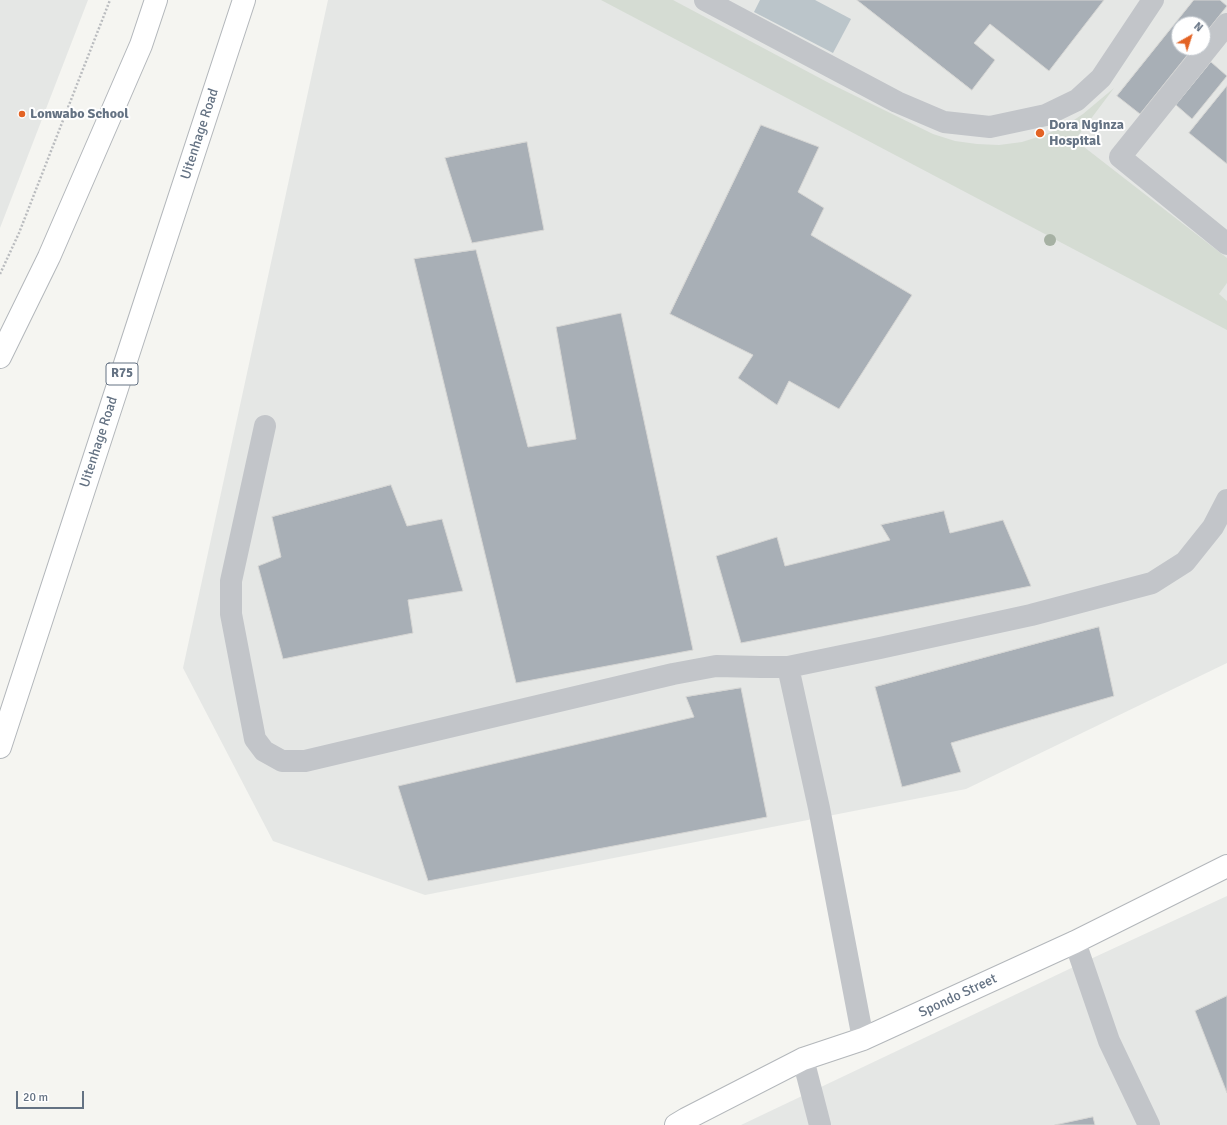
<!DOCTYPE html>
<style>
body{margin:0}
#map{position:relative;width:1227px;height:1125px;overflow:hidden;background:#f5f5f1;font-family:Signika,sans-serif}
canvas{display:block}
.north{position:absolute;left:1171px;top:16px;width:40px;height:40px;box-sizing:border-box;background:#fff;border:1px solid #c1c7cd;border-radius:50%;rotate:39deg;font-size:11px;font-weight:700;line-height:16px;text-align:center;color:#647283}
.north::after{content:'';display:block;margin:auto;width:14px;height:18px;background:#e36324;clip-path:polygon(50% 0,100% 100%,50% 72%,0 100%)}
.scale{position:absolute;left:16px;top:1091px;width:68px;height:18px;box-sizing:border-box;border:2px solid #647283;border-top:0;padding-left:5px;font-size:12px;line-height:14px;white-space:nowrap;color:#647283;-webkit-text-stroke:3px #fff;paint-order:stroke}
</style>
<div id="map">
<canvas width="1227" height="1125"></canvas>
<div class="north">N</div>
<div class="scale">20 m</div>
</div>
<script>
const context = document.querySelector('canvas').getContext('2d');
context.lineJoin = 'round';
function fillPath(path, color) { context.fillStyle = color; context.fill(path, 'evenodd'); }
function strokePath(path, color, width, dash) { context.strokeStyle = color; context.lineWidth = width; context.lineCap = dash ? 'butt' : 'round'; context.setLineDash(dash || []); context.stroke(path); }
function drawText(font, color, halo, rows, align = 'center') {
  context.font = font + ' Signika,sans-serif'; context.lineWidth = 4; context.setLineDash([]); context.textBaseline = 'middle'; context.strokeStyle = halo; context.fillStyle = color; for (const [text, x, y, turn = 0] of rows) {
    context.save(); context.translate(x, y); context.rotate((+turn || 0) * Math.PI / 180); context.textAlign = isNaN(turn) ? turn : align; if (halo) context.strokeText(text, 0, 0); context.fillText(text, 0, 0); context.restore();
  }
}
fillPath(new Path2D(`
 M0,0H88L0,228Z
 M328,0H1227V663L966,789L425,895L273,841L183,668ZM1179,24H1203V48H1179Z
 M1227,896V1125H741L1084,962Z`), '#e5e7e5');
fillPath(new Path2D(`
 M601,0H673L829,83L933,134L955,141L977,144L999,145L1022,142L1044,135L1065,126L1083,114L1114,88L1075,140L1227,258V283L1219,294L1227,301V330Z`), '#d5dcd3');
fillPath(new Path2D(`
 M760,0H815L851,19L833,53L754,12Z`), '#bbc5ca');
const building = new Path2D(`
 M857,0H1104L1049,71L990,24L974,43L995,60L972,90Z
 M1194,0H1220L1227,6L1203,36V24H1179V48H1193L1140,114L1117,96Z
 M1211,62L1227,76L1192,119L1176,105Z
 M1227,86V164L1189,133Z
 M761,125L819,147L798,192L824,208L811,235L912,295L839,409L789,381L777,405L738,378L753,355L670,314Z
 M527,142L544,230L472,243L445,158Z
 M476,250L528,447L576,439L556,327L621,313L693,650L516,683L414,259Z
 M391,485L407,526L442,519L463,591L408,600L413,633L283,659L258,566L281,557L272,517Z
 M944,511L950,533L1003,520L1031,586L741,643L716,556L777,537L785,566L890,540L881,525Z
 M1099,627L1114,696L951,743L961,772L902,787L875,687Z
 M741,688L767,817L428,881L398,786L694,717L686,697Z
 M1227,996V1093L1195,1011Z
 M1093,1117L1095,1125H1055Z`);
fillPath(building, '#a8afb6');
strokePath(building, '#d6d6d4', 1);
const major = new Path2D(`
 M0,357L49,257L141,45L156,0
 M0,747C80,498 163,249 244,0
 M676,1125L686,1119L803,1059L863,1039L1075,942L1227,866`);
strokePath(major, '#b3b7bb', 24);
strokePath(new Path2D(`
 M0,274L19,233L110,0`), '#babcbf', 2.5, [2, 2]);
strokePath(new Path2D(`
 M705,0L897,102L944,122L990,127L1046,115L1077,100L1101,78L1153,0
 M1227,24L1120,157L1227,244
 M265,426L231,581V614L255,739L264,751L282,761H305L673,674L716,666L761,667H788L880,648L1031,615L1152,583L1185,562L1213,527L1227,500
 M788,667L819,808L863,1039
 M1075,942L1109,1041L1149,1125
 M803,1059L820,1125`), '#c2c5c9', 22);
strokePath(major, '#fff', 22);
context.fillStyle = '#a6b1a3';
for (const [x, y] of [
 [1050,240]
]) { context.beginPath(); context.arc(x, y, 6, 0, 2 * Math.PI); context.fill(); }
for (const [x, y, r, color] of [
 [22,114,4,"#e36324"],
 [1040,133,5,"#e36324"]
]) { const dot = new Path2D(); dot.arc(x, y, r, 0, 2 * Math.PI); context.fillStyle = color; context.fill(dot); strokePath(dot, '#fff', 1.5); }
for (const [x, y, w] of [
 [122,374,32]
]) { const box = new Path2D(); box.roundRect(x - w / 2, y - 11, w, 22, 3); context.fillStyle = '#fff'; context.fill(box); strokePath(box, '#647283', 1); }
drawText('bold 13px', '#647283', null, [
 ["R75",122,374]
]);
drawText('bold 14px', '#647283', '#fff', [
 ["Lonwabo School",30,114],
 ["Dora Nginza",1049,125],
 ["Hospital",1049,141]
], 'left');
drawText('14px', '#647283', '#fff', [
 ["Uitenhage Road",200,134,-72],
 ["Uitenhage Road",99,442,-72],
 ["Spondo Street",958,996,-25]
]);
</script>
